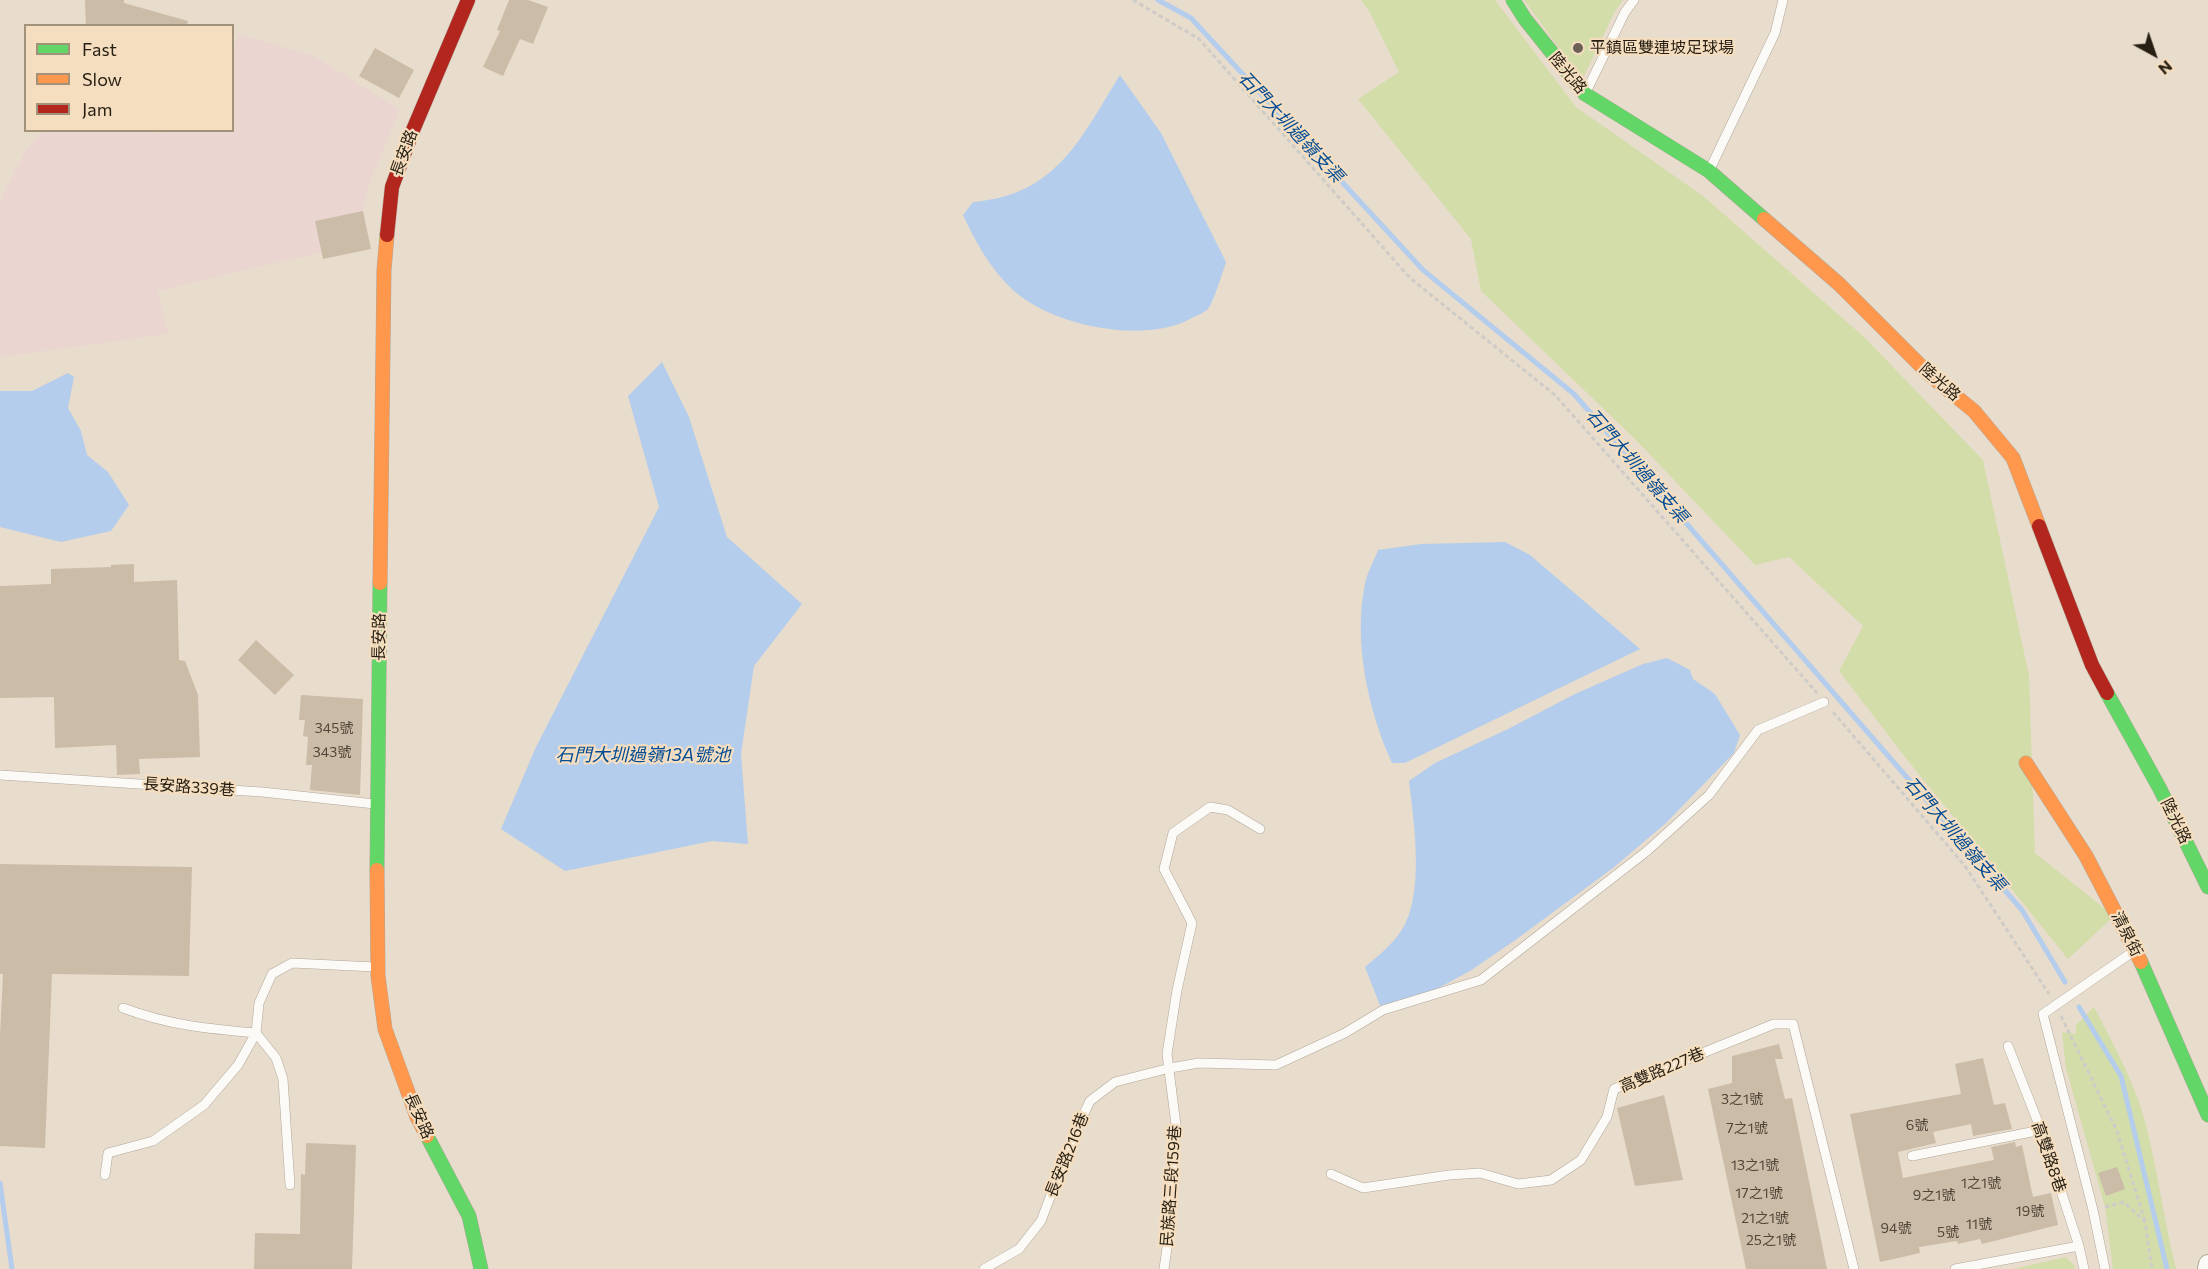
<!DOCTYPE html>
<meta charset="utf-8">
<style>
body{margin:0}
#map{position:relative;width:2208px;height:1269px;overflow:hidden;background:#e8dccc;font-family:Commissioner,sans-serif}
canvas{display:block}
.legend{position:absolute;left:24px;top:24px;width:210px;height:108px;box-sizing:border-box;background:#f5debf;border:2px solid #a3927a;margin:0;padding:8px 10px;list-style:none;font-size:18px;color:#271f13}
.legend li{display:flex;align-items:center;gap:12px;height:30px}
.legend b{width:30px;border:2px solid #a3927a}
.north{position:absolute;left:2124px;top:24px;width:60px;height:60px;-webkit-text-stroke:4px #f5debf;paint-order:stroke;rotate:140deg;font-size:16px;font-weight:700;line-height:24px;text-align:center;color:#271f13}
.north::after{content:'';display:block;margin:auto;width:21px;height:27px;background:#271f13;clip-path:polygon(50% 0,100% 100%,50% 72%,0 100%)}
</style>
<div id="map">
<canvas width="2208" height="1269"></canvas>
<ul class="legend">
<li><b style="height:8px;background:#63d668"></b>Fast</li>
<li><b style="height:8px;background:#ff974d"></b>Slow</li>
<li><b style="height:8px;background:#b3261e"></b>Jam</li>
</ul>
<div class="north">N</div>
</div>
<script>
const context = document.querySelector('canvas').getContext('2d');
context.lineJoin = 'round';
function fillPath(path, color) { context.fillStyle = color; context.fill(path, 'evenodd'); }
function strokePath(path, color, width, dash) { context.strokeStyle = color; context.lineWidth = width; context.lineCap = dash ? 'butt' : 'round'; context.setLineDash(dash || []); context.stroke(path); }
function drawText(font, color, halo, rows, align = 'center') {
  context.font = font + ' Commissioner,"Noto Sans TC",sans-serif'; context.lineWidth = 4.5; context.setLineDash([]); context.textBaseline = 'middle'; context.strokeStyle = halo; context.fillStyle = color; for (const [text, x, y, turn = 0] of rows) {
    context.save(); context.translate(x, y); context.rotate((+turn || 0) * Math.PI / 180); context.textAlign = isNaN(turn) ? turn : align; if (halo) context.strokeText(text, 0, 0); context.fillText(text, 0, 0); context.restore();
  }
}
fillPath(new Path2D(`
 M239,34L314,56L400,110L369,184L363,211L322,252L157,291L168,334L0,357V201L25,152L42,131L146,130L161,135L163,131L232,130L233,51Z`), '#ead5d1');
fillPath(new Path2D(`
 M1361,0H1495L1576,107L1703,196L1864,337L1983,460L2029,676L2035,853L2114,916L2068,959L1905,757L1839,671L1863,626L1789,557L1755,565L1634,438L1481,291L1471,239L1358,99L1399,72L1369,11Z
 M1524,0H1623L1615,11L1582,80Z
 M2094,1007C2114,1045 2135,1083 2146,1125C2158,1173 2164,1221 2176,1269H2113L2105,1207L2066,1068L2062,1032L2076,1034V1025Z
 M2066,1257L2074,1265L2075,1269H2013Z`), '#d3ddaa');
fillPath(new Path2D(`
 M1120,75L1161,133L1226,262C1223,272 1213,303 1208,309C1204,313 1196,316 1192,318C1144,345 1054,326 1014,291C991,270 976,243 963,215L973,202C1057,195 1080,139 1120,75Z
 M662,362L689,417L727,537L802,604L754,666L741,754L748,844L712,841L565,871L501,829L536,747L659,507L628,396Z
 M68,373L74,377L68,408L81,431L87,455L108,472L129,505L111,531L61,542L0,527V391H32Z
 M1505,542L1530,555L1640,649L1405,763H1392C1368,711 1353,640 1365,584C1367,572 1374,561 1378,550L1421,544Z
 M1667,658L1690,670L1693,679L1715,694L1740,735L1734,753L1665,824L1613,868L1514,941L1470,971L1433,991L1381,1008L1365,967C1378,956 1391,946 1401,931C1425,896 1414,822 1409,781L1435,763L1508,729L1575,694L1643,664Z`), '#b4cdec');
strokePath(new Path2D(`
 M1158,0L1191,18L1423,270L1574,394L2022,910L2065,982
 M2079,1007L2121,1076L2167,1269
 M0,1183L12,1269`), '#b4cdec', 5);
fillPath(new Path2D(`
 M85,0H124V3L188,21L187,26H86Z
 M509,0H528L548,7L533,44L520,39L503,76L483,67L500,31L497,30Z
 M375,48L414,70L399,98L359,76Z
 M363,211L371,249L323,259L315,221Z
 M134,564V582L177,580L179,660L185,661L198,695L200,757L139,759L140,774L117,775L116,745L55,748L54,697L0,698V586L51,584V569L111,567V565Z
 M256,640L294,675L275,695L238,660Z
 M301,695L363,699L360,795L310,790L312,765H306L308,737L303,736L305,720H299Z
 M0,864L192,867L189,976L52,974L45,1148L0,1146V1036L3,974H0Z
 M1779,1044L1783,1059H1775L1785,1099L1792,1098L1827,1269H1746L1708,1089L1732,1083V1056Z
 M1983,1058L1994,1105L2005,1103L2012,1129L1973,1136L1971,1124L1933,1132L1936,1143L1898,1152L1903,1178L1994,1160L1991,1147L2015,1142L2016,1147L2022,1145L2033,1197L2051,1193L2058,1225L1982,1244L1980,1239L1958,1244L1957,1241L1919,1247L1920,1253L1880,1262L1850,1114L1961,1094L1955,1064Z
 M1664,1095L1683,1180L1635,1186L1617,1108Z
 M306,1143L356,1145L352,1269H254L255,1233L300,1234L301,1174L305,1175Z
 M2117,1167L2125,1189L2106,1196L2098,1173Z`), '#cbbca7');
const lane = new Path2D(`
 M1586,92L1625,12L1634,0
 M1710,169L1775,33L1783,0
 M0,775L262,792L375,804
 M2008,1046L2041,1130L2079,1246L2084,1269
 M1912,1156L2041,1130
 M1331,1174L1363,1188L1449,1175L1480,1173L1518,1184L1551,1180L1581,1160L1607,1117L1614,1089L1774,1024H1793L1854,1269
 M105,1175L108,1153L153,1141L204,1105L238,1065L256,1033C209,1029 168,1025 123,1008
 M290,1185L283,1079L276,1058L256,1033L259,1003L272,974L292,963L375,967
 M984,1269L1019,1249L1041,1221L1074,1134L1090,1101L1115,1082L1170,1068L1199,1063L1276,1065L1345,1033L1383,1010L1481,980L1647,851L1709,795L1758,730L1824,702
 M1164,1269L1168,1241L1176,1125L1167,1054L1177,990L1192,923L1164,869L1173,833L1210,807L1228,810L1260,829
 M1955,1269L2079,1246
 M2105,1269L2093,1210L2043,1014L2134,951`);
const street = new Path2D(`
 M2207,1269L2208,1264`);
const fast = new Path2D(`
 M1513,0L1525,19L1585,94L1709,171L1764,219
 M2107,693L2160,789L2208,887
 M377,870L380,583
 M2141,962L2208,1115
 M427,1136L469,1216L481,1269`);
const slow = new Path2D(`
 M1764,219L1839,284L1931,376L1974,411L2013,458L2039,526
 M380,583L384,270L387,235
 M2026,763L2086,856L2141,962
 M377,870L378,976L385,1029L417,1117L427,1136`);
const jam = new Path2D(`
 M387,235L392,187L413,130L468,0
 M2039,526L2092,665L2107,693`);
strokePath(lane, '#b0a79a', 10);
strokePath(street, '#b0a79a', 20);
strokePath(fast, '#b0a79a', 15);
strokePath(slow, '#b0a79a', 15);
strokePath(jam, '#b0a79a', 15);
strokePath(new Path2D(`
 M1133,0L1199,39L1410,278L1555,395L1817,693
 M1833,712L1965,866L2049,994
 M2061,1016L2117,1131L2145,1222
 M2105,1207L2124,1202L2145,1222L2152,1269`), '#cfccc7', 3, [4.5, 3]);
strokePath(lane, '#fcfaf7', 9);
strokePath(street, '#fcfaf7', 18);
strokePath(fast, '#63d668', 14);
strokePath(slow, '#ff974d', 14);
strokePath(jam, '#b3261e', 14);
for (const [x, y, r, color] of [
 [1578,48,6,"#6b6154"]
]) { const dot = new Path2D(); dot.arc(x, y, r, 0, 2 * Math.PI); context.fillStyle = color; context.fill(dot); strokePath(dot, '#f5debf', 2); }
drawText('14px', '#504638', null, [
 ["345號",334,728],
 ["343號",332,752],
 ["3之1號",1742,1099],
 ["6號",1917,1125],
 ["7之1號",1747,1128],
 ["13之1號",1755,1165],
 ["1之1號",1981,1183],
 ["17之1號",1759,1193],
 ["9之1號",1934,1195],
 ["19號",2030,1211],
 ["21之1號",1765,1218],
 ["11號",1979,1224],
 ["94號",1896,1228],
 ["5號",1948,1232],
 ["25之1號",1771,1240]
]);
drawText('16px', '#271f13', '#f5debf', [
 ["平鎮區雙連坡足球場",1590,48]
], 'left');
drawText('16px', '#271f13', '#f5debf', [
 ["陸光路",1568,73,50],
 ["長安路",404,153,-70],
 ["陸光路",1940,382,41],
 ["長安路",379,637,-89],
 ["長安路339巷",189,787,4],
 ["陸光路",2176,821,64],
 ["清泉街",2127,934,63],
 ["高雙路227巷",1662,1070,-23],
 ["長安路",419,1116,66],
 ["長安路216巷",1067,1155,-68],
 ["高雙路8巷",2049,1157,71],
 ["民族路三段159巷",1171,1186,-86]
]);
drawText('italic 18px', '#024b95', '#f5debf', [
 ["石門大圳過嶺支渠",1291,127,47],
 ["石門大圳過嶺支渠",1637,466,49],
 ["石門大圳過嶺13A號池",643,755],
 ["石門大圳過嶺支渠",1955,834,49]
]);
</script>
